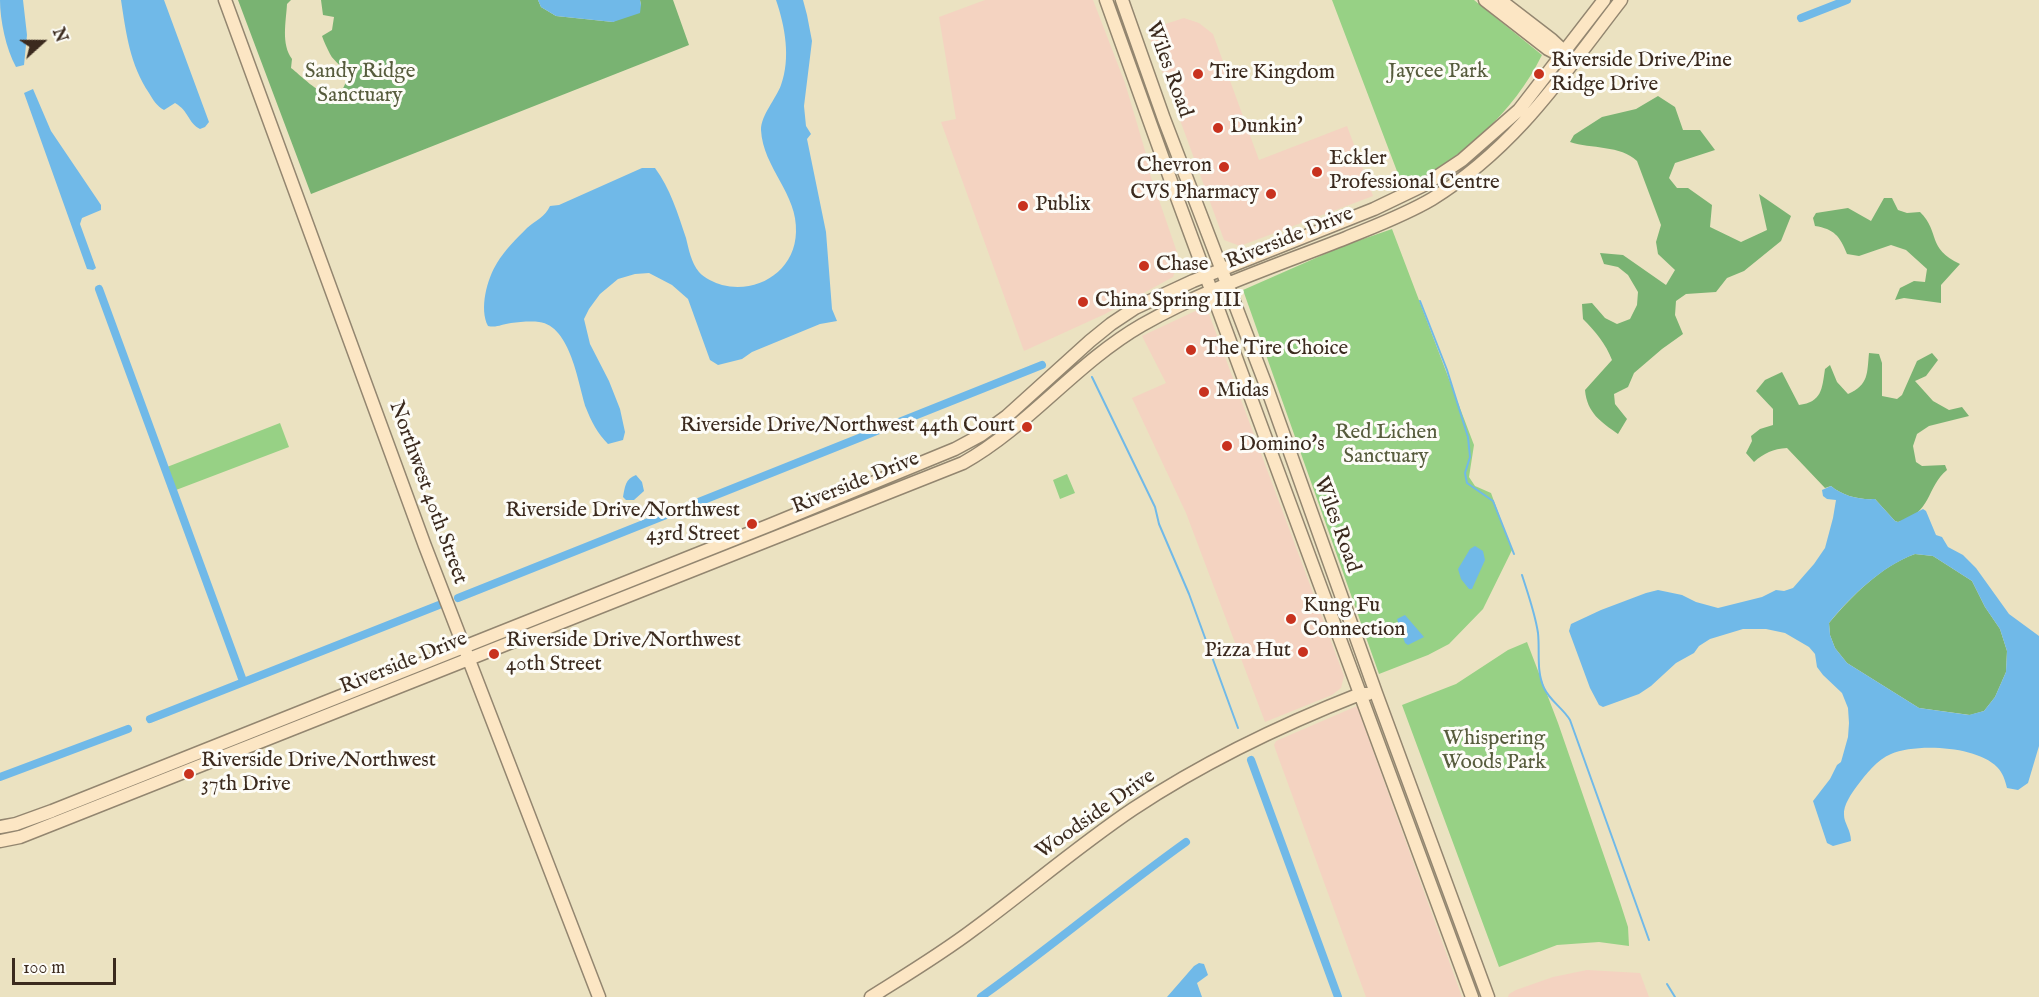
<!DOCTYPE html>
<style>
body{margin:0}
#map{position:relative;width:2039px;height:997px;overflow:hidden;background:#ebe2c1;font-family:"IM FELL English",serif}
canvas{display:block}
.north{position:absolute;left:12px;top:12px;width:60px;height:60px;-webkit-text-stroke:4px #fdfcf7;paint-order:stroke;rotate:69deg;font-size:16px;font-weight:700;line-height:24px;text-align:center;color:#3b2a1e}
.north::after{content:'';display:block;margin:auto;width:21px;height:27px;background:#3b2a1e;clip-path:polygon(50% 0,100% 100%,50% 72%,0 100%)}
.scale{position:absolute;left:12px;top:958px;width:104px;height:27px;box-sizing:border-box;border:3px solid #3b2a1e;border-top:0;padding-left:8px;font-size:18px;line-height:21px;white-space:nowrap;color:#3b2a1e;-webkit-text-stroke:4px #fdfcf7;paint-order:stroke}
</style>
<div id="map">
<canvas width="2039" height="997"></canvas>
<div class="north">N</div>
<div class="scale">100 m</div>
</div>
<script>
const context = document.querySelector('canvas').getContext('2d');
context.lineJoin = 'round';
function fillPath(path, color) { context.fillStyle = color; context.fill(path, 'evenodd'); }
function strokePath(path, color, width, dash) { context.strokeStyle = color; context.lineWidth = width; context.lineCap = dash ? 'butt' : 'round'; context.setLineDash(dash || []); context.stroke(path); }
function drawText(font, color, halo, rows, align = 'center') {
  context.font = font + ' "IM FELL English",serif'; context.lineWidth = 6; context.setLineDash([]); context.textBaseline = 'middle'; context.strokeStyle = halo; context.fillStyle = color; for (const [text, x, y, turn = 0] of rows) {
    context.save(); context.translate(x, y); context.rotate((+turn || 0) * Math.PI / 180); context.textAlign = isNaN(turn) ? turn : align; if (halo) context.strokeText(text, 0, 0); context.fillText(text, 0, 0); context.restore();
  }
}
fillPath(new Path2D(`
 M985,0H1093L1125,83L1146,154L1150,174L1179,258L1173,277L1105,314L1024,351L941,122L956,119L939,17Z
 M1184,18L1199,23L1213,34L1259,160L1347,126L1373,196L1240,246L1224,240L1147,30Z
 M1206,306L1344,676L1341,688L1332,695L1265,722L1186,513L1132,398L1166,383L1142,336Z
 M1357,706L1358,709L1462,997H1366L1276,751L1274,745L1276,741Z
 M1587,970L1640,973L1649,997H1508L1509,994L1516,990L1553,977Z`), '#f4d3c1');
fillPath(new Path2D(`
 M1332,0H1474L1542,55C1514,112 1461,160 1403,187Z
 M1392,229L1474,445L1469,477L1475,486L1491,493L1512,550L1483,609L1449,644L1428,655L1379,674L1243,290L1343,246Z
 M280,423L289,447L176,490L167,467Z
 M1067,474L1075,493L1060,499L1053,480Z
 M1527,642L1558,723L1620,902L1628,927L1629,946L1599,942L1557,945L1499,967L1402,705L1456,684L1508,650Z`), '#97d185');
fillPath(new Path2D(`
 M238,0H291L287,4C286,22 281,44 292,59L291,68C302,76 330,107 342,90C344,87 347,81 346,77C345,67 334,62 330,54C327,48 324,42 322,36L332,30L334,17L323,15L321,0H538L541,7L556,16L613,22L641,5L640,0H673L689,45L311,194Z
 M1658,96L1675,107L1683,130H1700L1715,150L1675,163L1669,178L1677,188H1688L1712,205L1710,227L1741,242L1767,230L1759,194L1791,216L1781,241L1744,271L1727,278L1716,292L1686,294L1676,301L1675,315L1683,334L1662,349L1634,373L1628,387L1614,394L1615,404L1627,419L1618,434C1601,422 1587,413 1585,390L1612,360C1606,344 1595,331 1583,319L1582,304L1592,303L1605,318L1617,324L1630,319L1637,305L1638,292L1628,275L1618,267L1604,264L1600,253L1623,255L1666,285L1675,270L1658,254L1656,242L1661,225L1637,161C1621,145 1591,149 1570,142L1574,135L1602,117L1636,109Z
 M1884,198H1892L1898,210L1907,213L1920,212C1941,233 1926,248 1960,264L1941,285V303L1904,298L1895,300L1900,288L1914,281L1925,282L1927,269L1906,250L1891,245L1859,256L1847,254C1840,236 1834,229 1815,226L1813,218L1816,213L1848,208L1871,221Z
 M1869,353L1879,354L1882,363V396L1897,399L1902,395L1917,361L1932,353L1938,360L1926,376L1915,381L1933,401L1949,410L1962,407L1969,416L1929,426L1917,434L1913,446L1916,462L1922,466L1945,465L1947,470C1926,487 1932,514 1898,522L1895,521L1875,499C1859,500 1843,496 1831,486L1825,488L1787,448C1773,449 1764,453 1754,462L1746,453L1752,441L1751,436L1760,429L1773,425V409L1756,391L1765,380L1782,372L1799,405C1822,402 1822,389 1825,369L1830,365L1837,382L1848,394C1869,385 1867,373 1869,353Z
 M1915,554L1933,556L1972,581L1985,607L2000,629L2007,651L2006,672L1995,697L1984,711L1970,715L1919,708L1847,663L1835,648L1830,635L1829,623C1853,595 1880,567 1915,554Z`), '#79b372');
fillPath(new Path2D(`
 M0,0H23L27,35L24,65L16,67C6,49 0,20 0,0Z
 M121,0H164L209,122L205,127L200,129C188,123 189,111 175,103L164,110C157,106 153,100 149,93C130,65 126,33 121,0Z
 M538,0H640L641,5L640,13L613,22L556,16L541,7Z
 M776,0H803L807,15L812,41L804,106L806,126L811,134L807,139L826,232L832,309L837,321L820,324L752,352L742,359L718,365L710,360L688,299L672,285L649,273L635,274L618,279L600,294L589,309L584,319L590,344L609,381L620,409L625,432L623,440L608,444C598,434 591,421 586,408C578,384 571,326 539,322C531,321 519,322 511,323C502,324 497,328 488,326C479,309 487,279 497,263C504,251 517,238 527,228C536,220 545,217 550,206L559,205L642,168H655C670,188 678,214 686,238C689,250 691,262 699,272C704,278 715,283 722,285C758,294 795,271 796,232C798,194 763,168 761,130C761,115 776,99 781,85C791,58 785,26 776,0Z
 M33,89L51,131L101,205V210L82,218L80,224L96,268L93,270L87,269L24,93Z
 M636,475L642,482L644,491L634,500H626L623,497C625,487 625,479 636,475Z
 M1831,486C1843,496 1859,500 1875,499L1895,521L1898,522L1923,509L1926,511L1936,535L1942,537L1948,547L1963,555L1976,568L2009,614L2039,636V746L2028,783L2018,790L2007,788C2005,780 2003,773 1997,767C1977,746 1916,743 1891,754C1877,760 1866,774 1857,786C1852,793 1843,805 1844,815C1844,823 1851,830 1851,841L1833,846L1827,843L1813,801L1830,779L1837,765L1841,762L1848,737L1849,723L1848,708L1842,693L1823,675L1817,667L1815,654L1809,647L1785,633L1766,629H1743L1710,639L1699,646L1694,653L1676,663L1651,686L1639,694L1603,707L1599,705L1590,688L1569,631L1571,624L1601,610L1646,593L1658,590L1682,595L1696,602L1718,608L1762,597L1776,590L1784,591L1793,588L1814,564L1825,548L1833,518L1836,500L1827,499L1823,496L1822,490ZM1915,554L1933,556L1972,581L1985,607L2000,629L2007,651L2006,672L1995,697L1984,711L1969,715L1919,708L1847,663L1835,648L1830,635L1829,623C1852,595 1881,567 1915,554Z
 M1475,546L1483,551L1485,560L1472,589H1469L1461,579L1458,569L1470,549Z
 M1405,615L1424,637L1408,645L1405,643L1397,619Z
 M1199,963L1204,964L1208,975L1197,983L1202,997H1167L1194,966Z`), '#70b9e8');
strokePath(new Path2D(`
 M1420,301L1447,370L1468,437L1470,457L1465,473L1467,483L1493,501L1514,554
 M1092,377L1155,507L1159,524L1189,594L1238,728
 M1522,575C1528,594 1535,613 1538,633C1540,651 1536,671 1544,688C1550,701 1563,708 1570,720L1649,940
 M1667,984L1675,997`), '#70b9e8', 2);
strokePath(new Path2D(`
 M1801,18L1847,0
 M99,289L243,681
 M458,598L1042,365
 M150,719L439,605
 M1251,760L1338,997
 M0,777L128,729
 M981,997C1051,947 1116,892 1186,842`), '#70b9e8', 8);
const secondary = new Path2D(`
 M225,0L425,546L599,997
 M1106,0L1176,195L1472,997
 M1122,0L1164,119L1267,388L1376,693L1488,997
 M1485,0L1548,49L1567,59
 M1500,0L1552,40L1569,56
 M0,827L16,824L52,811L770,525L955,449L981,435L1007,416L1090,341L1111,324L1135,308L1193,281L1374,209L1426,184L1462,160L1519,110L1604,0
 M0,841L20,837L58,822L963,463C1029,426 1076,363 1142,325C1205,289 1278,265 1346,238C1375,226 1405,215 1432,199C1515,148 1563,75 1621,0
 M871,997C906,975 941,954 974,929C1027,890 1078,846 1133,809C1204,762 1281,725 1360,694H1368`);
strokePath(secondary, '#938670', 15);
strokePath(secondary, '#fce6c4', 12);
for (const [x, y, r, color] of [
 [1198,74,6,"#c8321e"],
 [1539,74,6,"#c8321e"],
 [1218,128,6,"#c8321e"],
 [1224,167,6,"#c8321e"],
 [1317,172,6,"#c8321e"],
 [1271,194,6,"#c8321e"],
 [1023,206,6,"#c8321e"],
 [1144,266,6,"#c8321e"],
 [1083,302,6,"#c8321e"],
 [1191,350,6,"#c8321e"],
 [1204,392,6,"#c8321e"],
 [1027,427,6,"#c8321e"],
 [1227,446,6,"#c8321e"],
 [752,524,6,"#c8321e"],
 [1291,619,6,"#c8321e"],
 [1303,652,6,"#c8321e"],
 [494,654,6,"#c8321e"],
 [189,774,6,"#c8321e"]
]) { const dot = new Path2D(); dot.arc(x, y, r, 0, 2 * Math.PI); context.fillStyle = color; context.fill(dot); strokePath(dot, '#fdfcf7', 2); }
drawText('21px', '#3b2a1e', '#fdfcf7', [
 ["Riverside Drive/Pine",1551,62],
 ["Ridge Drive",1551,86],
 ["Tire Kingdom",1210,74],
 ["Dunkin'",1230,128],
 ["Eckler",1329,160],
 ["Professional Centre",1329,184],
 ["Chevron",1212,167,"right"],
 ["CVS Pharmacy",1259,194,"right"],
 ["Publix",1035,206],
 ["Chase",1156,266],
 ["China Spring III",1095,302],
 ["The Tire Choice",1203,350],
 ["Midas",1216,392],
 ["Riverside Drive/Northwest 44th Court",1015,427,"right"],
 ["Domino's",1239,446],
 ["Riverside Drive/Northwest",740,512,"right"],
 ["43rd Street",740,536,"right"],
 ["Kung Fu",1303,607],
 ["Connection",1303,631],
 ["Riverside Drive/Northwest",506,642],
 ["40th Street",506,666],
 ["Pizza Hut",1291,652,"right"],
 ["Riverside Drive/Northwest",201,762],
 ["37th Drive",201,786]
], 'left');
drawText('21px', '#3b2a1e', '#fdfcf7', [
 ["Wiles Road",1168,70,70],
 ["Riverside Drive",1290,239,-22],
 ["Riverside Drive",856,484,-22],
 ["Northwest 40th Street",427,493,70],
 ["Wiles Road",1336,525,70],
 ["Riverside Drive",404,664,-22],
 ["Woodside Drive",1096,815,-35]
]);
drawText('21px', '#575c3d', '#fdfcf7', [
 ["Sandy Ridge",360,73],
 ["Sanctuary",360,97],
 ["Jaycee Park",1438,73],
 ["Red Lichen",1386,434],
 ["Sanctuary",1386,458],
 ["Whispering",1494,740],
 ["Woods Park",1494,764]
]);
</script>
